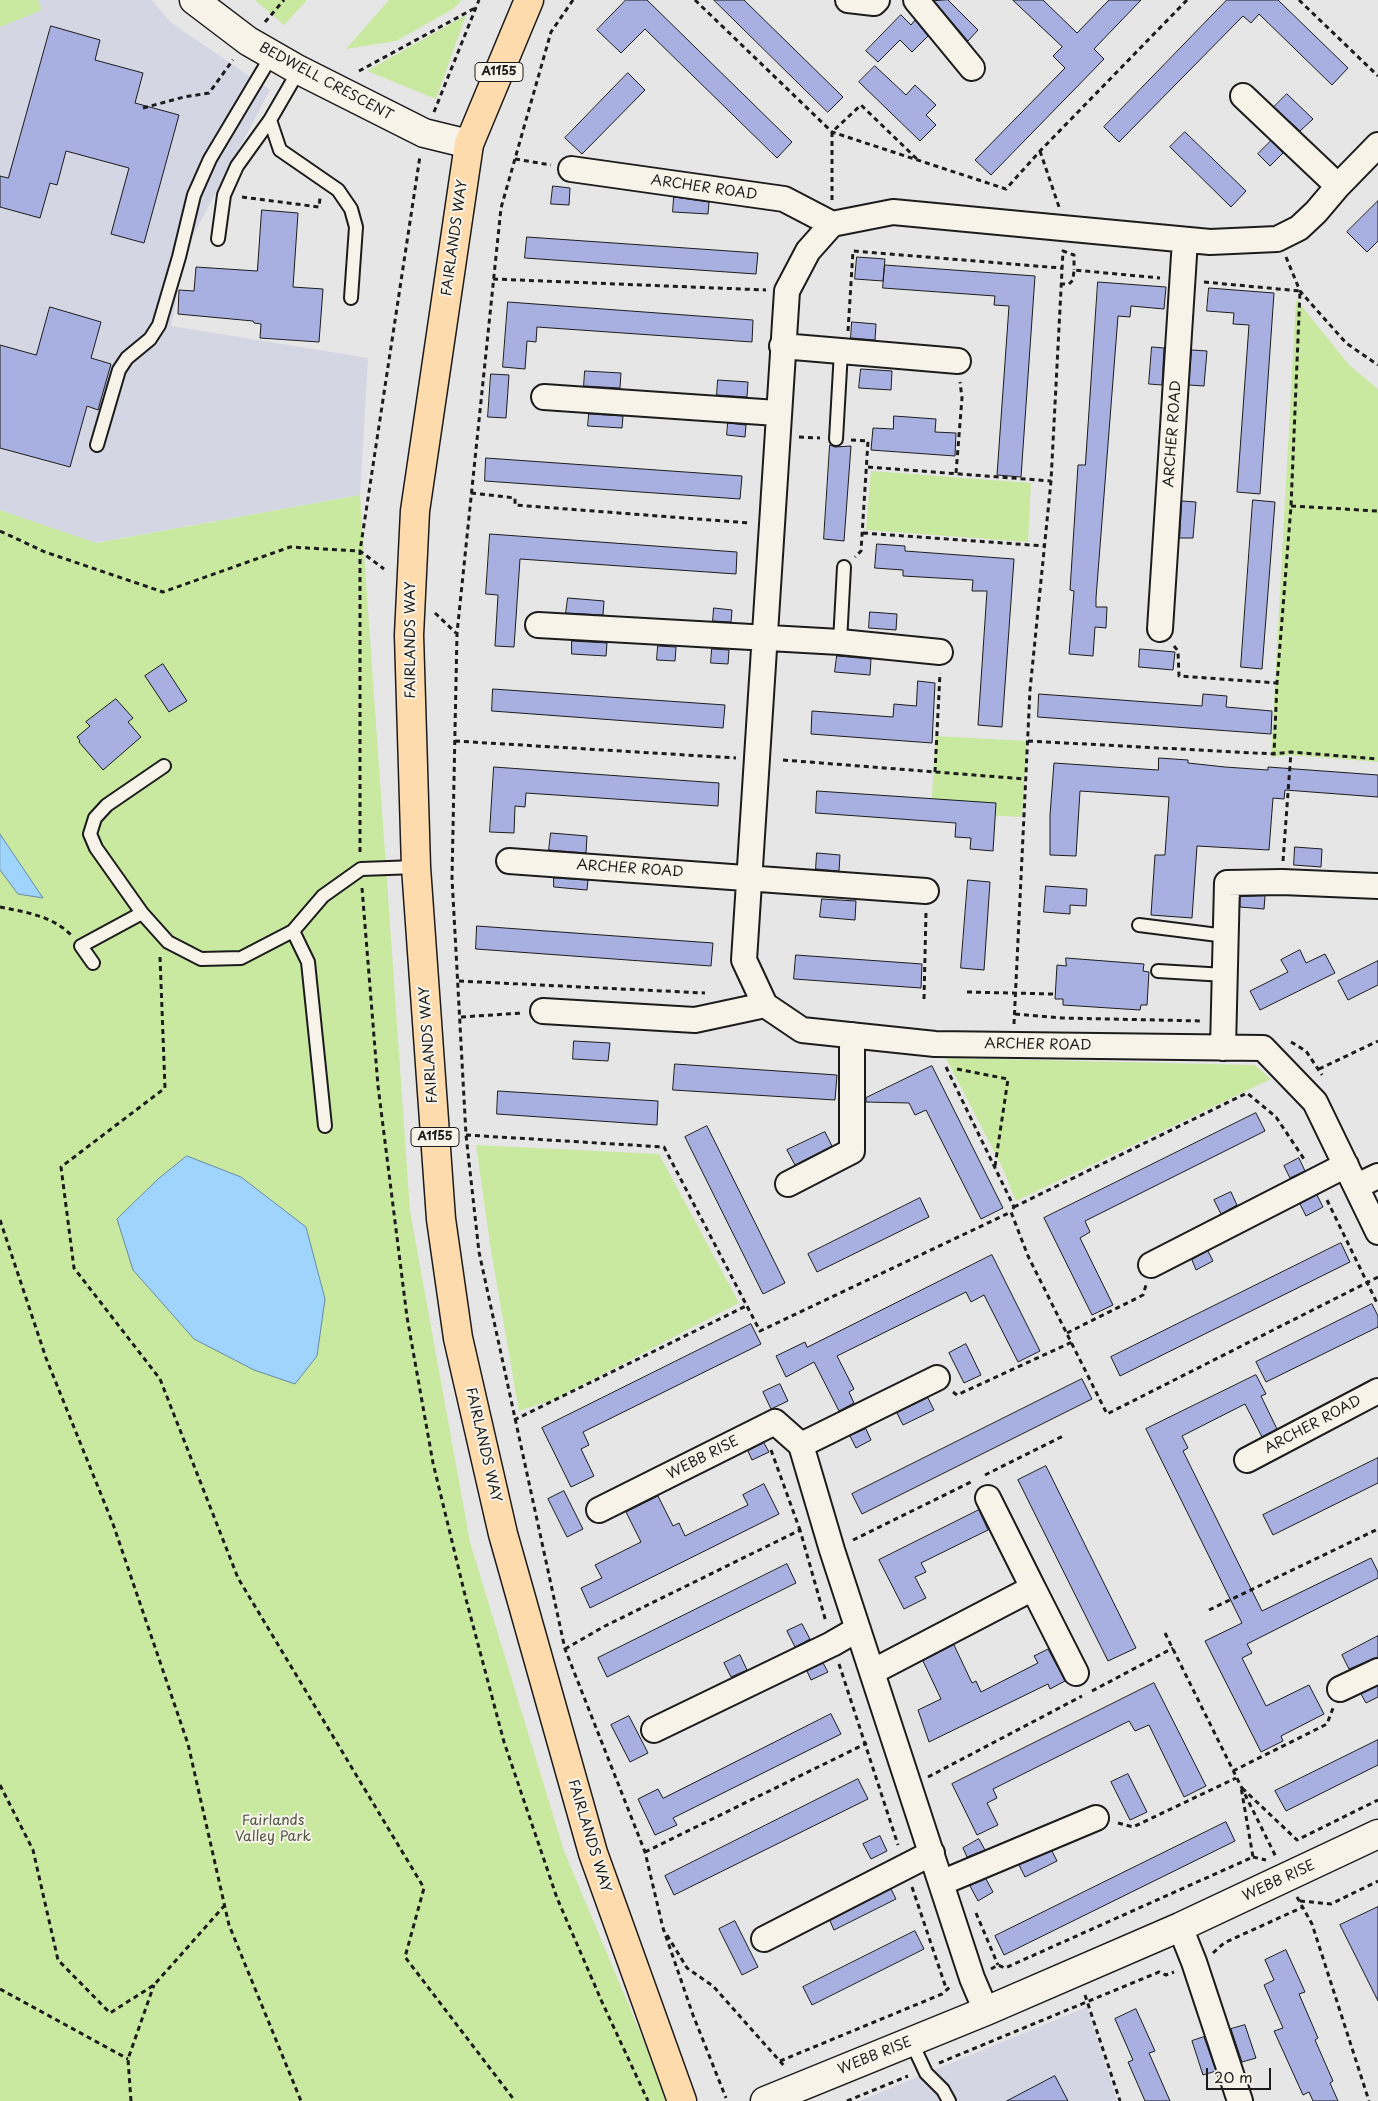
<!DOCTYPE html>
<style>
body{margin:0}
#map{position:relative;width:1378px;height:2101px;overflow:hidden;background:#e7e6e6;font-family:"Playpen Sans",sans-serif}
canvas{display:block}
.scale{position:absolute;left:1206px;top:2068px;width:65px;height:22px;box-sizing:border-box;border:2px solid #1c1c1c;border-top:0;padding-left:6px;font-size:15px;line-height:18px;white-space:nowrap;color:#1c1c1c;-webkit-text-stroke:4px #f7f3e8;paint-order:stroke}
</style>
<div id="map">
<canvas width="1378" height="2101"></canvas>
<div class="scale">20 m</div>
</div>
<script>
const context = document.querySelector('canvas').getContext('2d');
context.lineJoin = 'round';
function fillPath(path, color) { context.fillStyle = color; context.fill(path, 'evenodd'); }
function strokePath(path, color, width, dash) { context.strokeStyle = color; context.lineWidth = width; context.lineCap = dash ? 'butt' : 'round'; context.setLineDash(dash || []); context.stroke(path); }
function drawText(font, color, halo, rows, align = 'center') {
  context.font = font + ' "Playpen Sans",sans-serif'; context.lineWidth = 4; context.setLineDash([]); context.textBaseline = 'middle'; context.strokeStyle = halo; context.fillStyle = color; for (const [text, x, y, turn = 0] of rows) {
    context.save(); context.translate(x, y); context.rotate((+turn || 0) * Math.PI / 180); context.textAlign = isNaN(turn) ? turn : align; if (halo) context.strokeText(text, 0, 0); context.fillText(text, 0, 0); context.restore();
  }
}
fillPath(new Path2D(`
 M0,0H152L170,22L270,90L187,247L171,326L368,358L360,495L95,543L0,510Z
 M1087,2007L1117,2101H859Z`), '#d4d6e4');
fillPath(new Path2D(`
 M0,0H38L42,10L0,27Z
 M255,0H307L284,25Z
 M389,0H462L453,9L396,41L346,49Z
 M466,15L436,99L367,71Z
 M1296,299L1349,365L1378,389V762L1290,755L1271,757Z
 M871,471L1031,483L1028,542L866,530Z
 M360,495L410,1211L470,1542L564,1851L669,2101H0V510L96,543Z
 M936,736L1027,741L1022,817L931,812Z
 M946,1058L1255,1065L1271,1079L1016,1201L1002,1167Z
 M476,1145L659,1154L739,1303L555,1399L519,1411L491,1251Z`), '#c9e9a1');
const water = new Path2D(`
 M0,834L43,898L18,894L0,870Z
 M187,1156L241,1177L306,1227L325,1299L317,1356L295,1384L254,1370L194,1339L133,1270L117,1219L158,1179Z`);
fillPath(water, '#9fd4fd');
strokePath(water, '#6b8aa3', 1);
const building = new Path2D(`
 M626,0H647L792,142L777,158L645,29L621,53L597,30Z
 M714,0H744L843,97L828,112Z
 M948,0L978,30L968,41L934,1Z
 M1013,0H1043L1077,33L1109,0H1141L1094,49L1104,59L991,175L975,160L1065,68L1053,56L1062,47Z
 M1227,0H1278L1348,68L1332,85L1259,14L1251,23L1243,16L1119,142L1104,127Z
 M901,15L911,25L915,20L928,36L912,52L900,40L878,62L866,51Z
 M51,26L100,40L95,60L143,73L135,103L179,115L144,243L111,234L129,168L66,151L57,185L50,183L40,218L0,207V176L8,178Z
 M875,66L906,95L915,85L936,105L926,115L936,125L920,141L859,82Z
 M628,73L645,90L582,154L565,138Z
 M1287,94L1313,119L1300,131L1274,107Z
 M1185,132L1246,191L1231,207L1170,147Z
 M1271,141L1283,153L1270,166L1258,154Z
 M553,186L570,188L569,205L551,204Z
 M674,197L709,202L708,214L673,212Z
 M1378,201V241L1367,252L1347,232Z
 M262,210L298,213L293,287L323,289L319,342L260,338L261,324L254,323L253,321L178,314L179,290L194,291L196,267L257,271Z
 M527,237L758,253L756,274L525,258Z
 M857,257L885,259L883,281L855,279Z
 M885,265L1035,276L1021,477L997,475L1009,306L994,305L995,296L883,288Z
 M1098,282L1166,287L1164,309L1131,306L1130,317L1118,316L1096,598V607H1107L1106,628L1095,627L1093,656L1069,654L1074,591L1070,590L1078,465H1085Z
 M1209,288L1274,293L1260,494L1237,492L1249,325L1233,324L1234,313L1207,311Z
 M508,302L753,320L752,342L537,327L536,342L527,341L525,369L503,367Z
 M50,307L101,322L91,358L111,364L98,410L87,406L70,467L0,448V345L36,355Z
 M852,322L876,324L875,340L851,338Z
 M1152,347L1164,348L1162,385L1149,384Z
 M1192,350L1207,351L1204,386L1189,385Z
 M861,369L892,371L891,390L859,388Z
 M585,371L621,373L620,388L584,386Z
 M491,374L509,375L506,418L488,417Z
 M718,380L748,382L747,397L717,395Z
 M589,414L623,416L622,428L588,426Z
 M894,416L936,419L935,432L956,433L955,456L871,450L873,428L893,429Z
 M728,423L746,425L745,437L727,435Z
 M830,445L835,447L851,446L844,541L824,539Z
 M486,458L742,476L740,499L485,481Z
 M1253,500L1275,502L1262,669L1241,667Z
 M1182,501L1196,502L1193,538H1180Z
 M490,534L737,552L736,574L520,559L514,647L495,646L498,595L486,594Z
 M877,544L905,546V551L1014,559L1002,727L978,725L987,591H972L973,580L903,576V570L875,568Z
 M568,598L604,601L603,615L566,613Z
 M714,608L732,610L731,622L713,621Z
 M870,612L897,614L896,630L869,628Z
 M572,641L607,643L606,656L572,654Z
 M658,646L676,647L675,661L657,660Z
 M712,649L729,650L728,664L711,663Z
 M1140,649L1175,652L1173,670L1139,667Z
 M837,656L871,659L870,675L835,672Z
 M163,664L187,701L169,712L145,676Z
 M918,681L935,683L932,743L811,734L812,711L893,717L894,704L916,706Z
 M493,689L725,705L723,728L492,711Z
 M1039,694L1202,706L1203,694L1227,696L1226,707L1272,711L1271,734L1038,717Z
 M116,699L133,718L128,722L141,737L103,770L79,742L80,741L77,737L90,726L86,722Z
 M1159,758L1188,760V763L1225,767L1268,770V767L1378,775V797L1285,790L1284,799L1273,798L1269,850L1197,846L1192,918L1151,915L1155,855H1165L1169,797L1080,791L1076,856L1050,855V815L1054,763L1158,770Z
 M494,767L719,783L718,806L526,793L525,807L515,806L514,833L490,832Z
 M817,791L996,803L993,851L970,849L971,838L955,837L956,823L816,813Z
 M551,833L587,836L586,853L549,850Z
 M1295,847L1322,849L1321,867L1294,865Z
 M817,853L840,855L839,871L816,869Z
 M554,878L588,880L587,890L554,887Z
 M968,880L990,882L984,970L961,968Z
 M1046,886L1087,889L1086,906L1070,905V914L1044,912Z
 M1265,896L1264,909L1240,907V897Z
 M822,899L856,901L855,920L820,917Z
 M477,926L713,943L711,966L476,949Z
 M1300,950L1306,963L1325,954L1335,973L1260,1010L1250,991L1288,972L1281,960Z
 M796,955L922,964L921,988L794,979Z
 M1066,958L1144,964L1143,971L1149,972L1147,1005H1141L1140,1010L1063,1005V999H1055L1057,965L1066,966Z
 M1378,961V985L1348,1000L1338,981Z
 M574,1041L610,1043L608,1061L573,1059Z
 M675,1064L837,1075L835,1100L673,1090Z
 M932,1066L1003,1208L981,1219L926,1110L915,1115L909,1103L866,1102V1098Z
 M498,1091L658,1101L657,1125L497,1114Z
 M1256,1113L1265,1131L1085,1221L1090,1232L1080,1238L1113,1305L1092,1315L1044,1218Z
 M707,1126L785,1283L763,1294L685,1137Z
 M825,1132L832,1146L795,1165L787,1150Z
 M1299,1158L1305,1171L1290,1178L1284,1166Z
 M1231,1192L1237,1205L1221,1214L1214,1200Z
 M1317,1195L1323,1207L1306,1216L1300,1204Z
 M920,1198L929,1217L817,1272L808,1254Z
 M1341,1243L1350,1262L1120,1376L1111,1357Z
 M1208,1251L1213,1261L1196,1270L1192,1260Z
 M992,1255L1040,1351L1018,1362L984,1295L971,1302L966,1292L837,1356L854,1389L849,1392L854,1403L839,1411L814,1362L786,1377L776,1356L805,1342L807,1347Z
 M1372,1304L1378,1316V1327L1266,1382L1256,1362Z
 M751,1324L761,1344L583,1432L589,1445L581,1449L594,1476L571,1487L542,1428Z
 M966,1344L981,1375L964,1383L949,1353Z
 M1256,1375L1266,1394L1261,1396L1277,1429L1262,1437L1245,1404L1182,1436L1188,1448L1183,1451L1262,1611L1371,1558L1378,1572V1578L1247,1644L1252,1653L1242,1658L1266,1706L1309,1685L1324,1714L1281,1736L1283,1741L1261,1752L1205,1641L1242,1623L1146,1429Z
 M1082,1379L1092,1399L862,1514L852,1494Z
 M780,1384L788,1401L771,1409L763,1392Z
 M928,1398L934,1410L903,1425L897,1413Z
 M866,1429L871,1440L856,1448L850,1436Z
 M764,1443L769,1452L752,1460L748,1451Z
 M1378,1458V1483L1273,1535L1263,1515Z
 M1046,1466L1136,1648L1108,1661L1018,1480Z
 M764,1484L779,1514L590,1608L581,1588L602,1578L595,1565L641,1542L626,1512L658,1496L673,1526L679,1523L685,1536L748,1505L743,1495Z
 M564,1491L583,1529L567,1537L548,1499Z
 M979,1510L988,1530L921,1563L926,1572L915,1577L926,1598L904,1609L879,1560Z
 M787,1564L796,1583L607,1677L598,1658Z
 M802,1624L810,1639L795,1647L787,1631Z
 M1378,1636V1657L1349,1669L1342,1655Z
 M954,1645L972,1683L976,1681L981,1692L1038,1663L1034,1656L1048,1649L1065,1681L1050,1689L1048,1684L929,1742L918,1710L941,1699L923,1661Z
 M740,1655L747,1670L731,1677L724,1663Z
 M823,1663L828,1672L811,1680L807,1671Z
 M1154,1683L1206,1786L1184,1797L1149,1725L1135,1731L1129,1721L993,1789L997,1798L987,1803L998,1825L977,1835L952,1784Z
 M1378,1686V1697L1366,1703L1361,1694Z
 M831,1714L841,1734L673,1818L677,1825L655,1835L638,1799L658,1789L663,1798Z
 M629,1716L648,1753L630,1762L611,1725Z
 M1378,1740V1765L1286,1811L1275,1791Z
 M1128,1774L1147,1812L1130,1820L1111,1782Z
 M858,1779L868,1799L674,1895L665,1876Z
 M1226,1822L1235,1841L1004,1955L995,1936Z
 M880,1836L887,1851L871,1859L863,1844Z
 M979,1839L985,1850L967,1857L963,1848Z
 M1052,1851L1057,1861L1025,1877L1019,1865Z
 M986,1879L993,1892L978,1901L970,1886Z
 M891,1889L896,1899L834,1930L830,1921Z
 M1378,1907V2001L1340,1925Z
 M735,1921L758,1967L742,1975L719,1929Z
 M915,1931L924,1949L812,2005L803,1987Z
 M1286,1950L1305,1992L1299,1994L1318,2038L1315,2040L1333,2081L1330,2083L1338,2101H1313L1309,2092L1303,2095L1274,2031L1283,2028L1264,1985L1274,1980L1265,1960Z
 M1136,2009L1155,2051L1149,2053L1170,2101H1145L1128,2062L1133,2060L1115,2019Z
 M1245,2025L1256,2058L1242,2062L1231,2029Z
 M1204,2037L1216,2071L1203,2075L1192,2041Z
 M1055,2076L1068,2101H1007Z`);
fillPath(building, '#a7b0e0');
strokePath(building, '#1c1c1c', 1);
const service = new Path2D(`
 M299,70L270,120L280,150L338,190L351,209L356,227L351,298
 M218,239L224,195L237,166L270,120
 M836,439L841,351
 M97,445L119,370L127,358L150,339L159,325L179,257L194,195L210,159L272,55
 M840,642L844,567
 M164,766L107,805L95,818L90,834L96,848L142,913L168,942L201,959L241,958L293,931
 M1139,925L1226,936
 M93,963L81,946L142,913
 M1158,971L1225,975
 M325,1126L308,962L293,931L323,896L361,869L416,867
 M911,2041L926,2073L943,2090L949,2101`);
const minor = new Path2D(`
 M848,0L874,3L877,0
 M916,0L972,68
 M1243,96L1338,186
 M1378,145L1338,186L1316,212L1299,228L1277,239L1210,242L893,212L832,224L808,251L787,291L744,960L765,1005L802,1030L935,1044L1263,1048L1315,1102L1378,1232
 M571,169L784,199L832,224
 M782,346L958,361
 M544,397L777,413
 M538,625L840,642L940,652
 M1160,629L1185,240
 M509,861L926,891
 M543,1011L695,1020L765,1005
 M1223,1048L1227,883L1282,882L1378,886
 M788,1184L852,1151V1035
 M1357,1186L1378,1176
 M1151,1265L1346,1165
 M937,1378L801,1445L832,1550L972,1978L986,2011
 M1247,1460L1378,1391
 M599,1510L775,1422L801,1445
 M1033,1588L1076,1673
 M872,1672L1033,1588L988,1498
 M1340,1689L1378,1671
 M654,1730L832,1644L858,1629
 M941,1883L1096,1818
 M1180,1927L1194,1962L1240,2101
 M764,1939L932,1853`);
const tertiary = new Path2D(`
 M194,0L248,41L295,68L424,133L469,144
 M765,2101L986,2011L1180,1927L1378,1834`);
const primary = new Path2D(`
 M529,0L469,144L415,511L409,635L416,867L441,1219L458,1338L503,1534L593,1853L682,2101`);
strokePath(service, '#1c1c1c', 16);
strokePath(minor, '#1c1c1c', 28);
strokePath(tertiary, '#1c1c1c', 31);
strokePath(primary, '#1c1c1c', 31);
strokePath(new Path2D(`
 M573,0L551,32L501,208L457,633L452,878L466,1135L479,1252L565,1649L645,1852L663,1928L693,2015L726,2098
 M695,0L832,132L1006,189L1040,151L1187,0
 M1299,0L1378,76
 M265,22L284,0
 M359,71L475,8
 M143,108L184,97L209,93L233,60
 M434,112L479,0
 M1040,151L1059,207
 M515,159L551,165
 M242,197L319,207L320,198
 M832,200V132L861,105L918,160
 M1286,257L1300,291L1346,343L1378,365
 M493,279L766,290
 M1204,282L1300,291L1291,506L1277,683L1274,754
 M1060,284H1069L1073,280L1074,270L1160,278
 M848,331L853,251L1061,268
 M799,437L820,438
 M851,440L868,441L861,551L855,557
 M868,467L1051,481
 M956,473L962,398L960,382
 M471,493L515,498V505L750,523
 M1291,506L1378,511
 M0,531L45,552L163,592L290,547L360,551L384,569
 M863,533L1045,546
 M435,613L456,633
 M1174,646L1178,651L1179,676L1277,683
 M455,741L736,758
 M1028,741L1274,754L1291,752L1378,759
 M783,760L1025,779
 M935,772L940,673
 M360,852V551L420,156
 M1283,861L1291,752
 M362,888L378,1086L407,1317L433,1463L466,1599L504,1742L557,1898L602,2002L648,2101
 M0,907C25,912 53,916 71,935
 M160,957L165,1088L61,1167L74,1268L160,1379L238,1578L424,1888L405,1957L515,2101
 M459,981L705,993
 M967,992L1053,994
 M924,999L926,912
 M1015,1014L1062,1018L1203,1021
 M461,1017L523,1013
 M1014,1024L1030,690L1051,481L1063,251L1074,255V270
 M1291,1042L1306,1051L1322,1075
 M946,1067L1014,1207L1011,1212L1028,1256L1107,1414L1378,1277
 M957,1069L1008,1079L995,1166
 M1319,1069L1378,1041
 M466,1135L664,1147L760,1331L1011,1212
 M1327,1200L1378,1305
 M1014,1207L1247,1093L1276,1117L1306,1162
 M0,1220L46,1358L113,1524L188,1744L229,1925L301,2101
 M1067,1333L1143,1295L1146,1285
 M953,1392L957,1395L1072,1342
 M514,1420L746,1306
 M771,1450L800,1530
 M985,1475L1063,1436
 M853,1540L973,1481
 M1209,1610L1378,1529
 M1165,1633L1276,1857
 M565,1649L605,1626L800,1530L826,1622
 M839,1664L898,1845
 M1092,1691L1173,1648
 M1233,1771L1327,1724L1333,1708
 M928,1777L1082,1696
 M0,1785L33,1850L58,1960L110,2013L154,1985L225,1905
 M1118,1823L1133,1827L1236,1778
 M645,1852L867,1743
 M1253,1857L1266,1860
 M912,1887L946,1988
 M1297,1897L1312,1924L1369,2101
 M1300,1901L1331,1904L1378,1881
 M976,1913L998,1965
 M667,1935L687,1968L713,1986L785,2067
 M1213,1953L1224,1943L1303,1907
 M991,1969L998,1965L1005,1968L1253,1857L1241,1787L1297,1840L1378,1800
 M0,1989L128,2059
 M1085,1995L1120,2101
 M780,2061L942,1994L951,1986
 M939,2063L1159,1972L1166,1975L1174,1972
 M131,2101L128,2059L154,1985
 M847,2101L908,2076`), '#1c1c1c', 3, [5, 4]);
strokePath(service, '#f7f3e8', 12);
strokePath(minor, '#f7f3e8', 24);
strokePath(tertiary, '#f7f3e8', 28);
strokePath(primary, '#fedbac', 28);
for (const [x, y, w] of [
 [499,72,48],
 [435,1137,48]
]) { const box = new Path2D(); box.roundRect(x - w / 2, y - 9.5, w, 19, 4); context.fillStyle = '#f7f3e8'; context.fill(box); strokePath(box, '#1c1c1c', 1); }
drawText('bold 12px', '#1c1c1c', null, [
 ["A1155",499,72],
 ["A1155",435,1137]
]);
drawText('14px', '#1c1c1c', '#f7f3e8', [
 ["BEDWELL CRESCENT",326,82,28],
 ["ARCHER ROAD",704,188,8],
 ["FAIRLANDS WAY",455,238,-82],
 ["ARCHER ROAD",1173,434,-86],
 ["FAIRLANDS WAY",411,640,-90],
 ["ARCHER ROAD",630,869,4],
 ["FAIRLANDS WAY",429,1045,-94],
 ["ARCHER ROAD",1038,1045,1],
 ["ARCHER ROAD",1313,1425,-28],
 ["FAIRLANDS WAY",483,1445,77],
 ["WEBB RISE",703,1458,-27],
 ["FAIRLANDS WAY",589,1836,73],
 ["WEBB RISE",1279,1881,-25],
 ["WEBB RISE",875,2056,-22]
]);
drawText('14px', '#505a44', '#f7f3e8', [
 ["Fairlands",273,1821],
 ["Valley Park",273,1837]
]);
</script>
